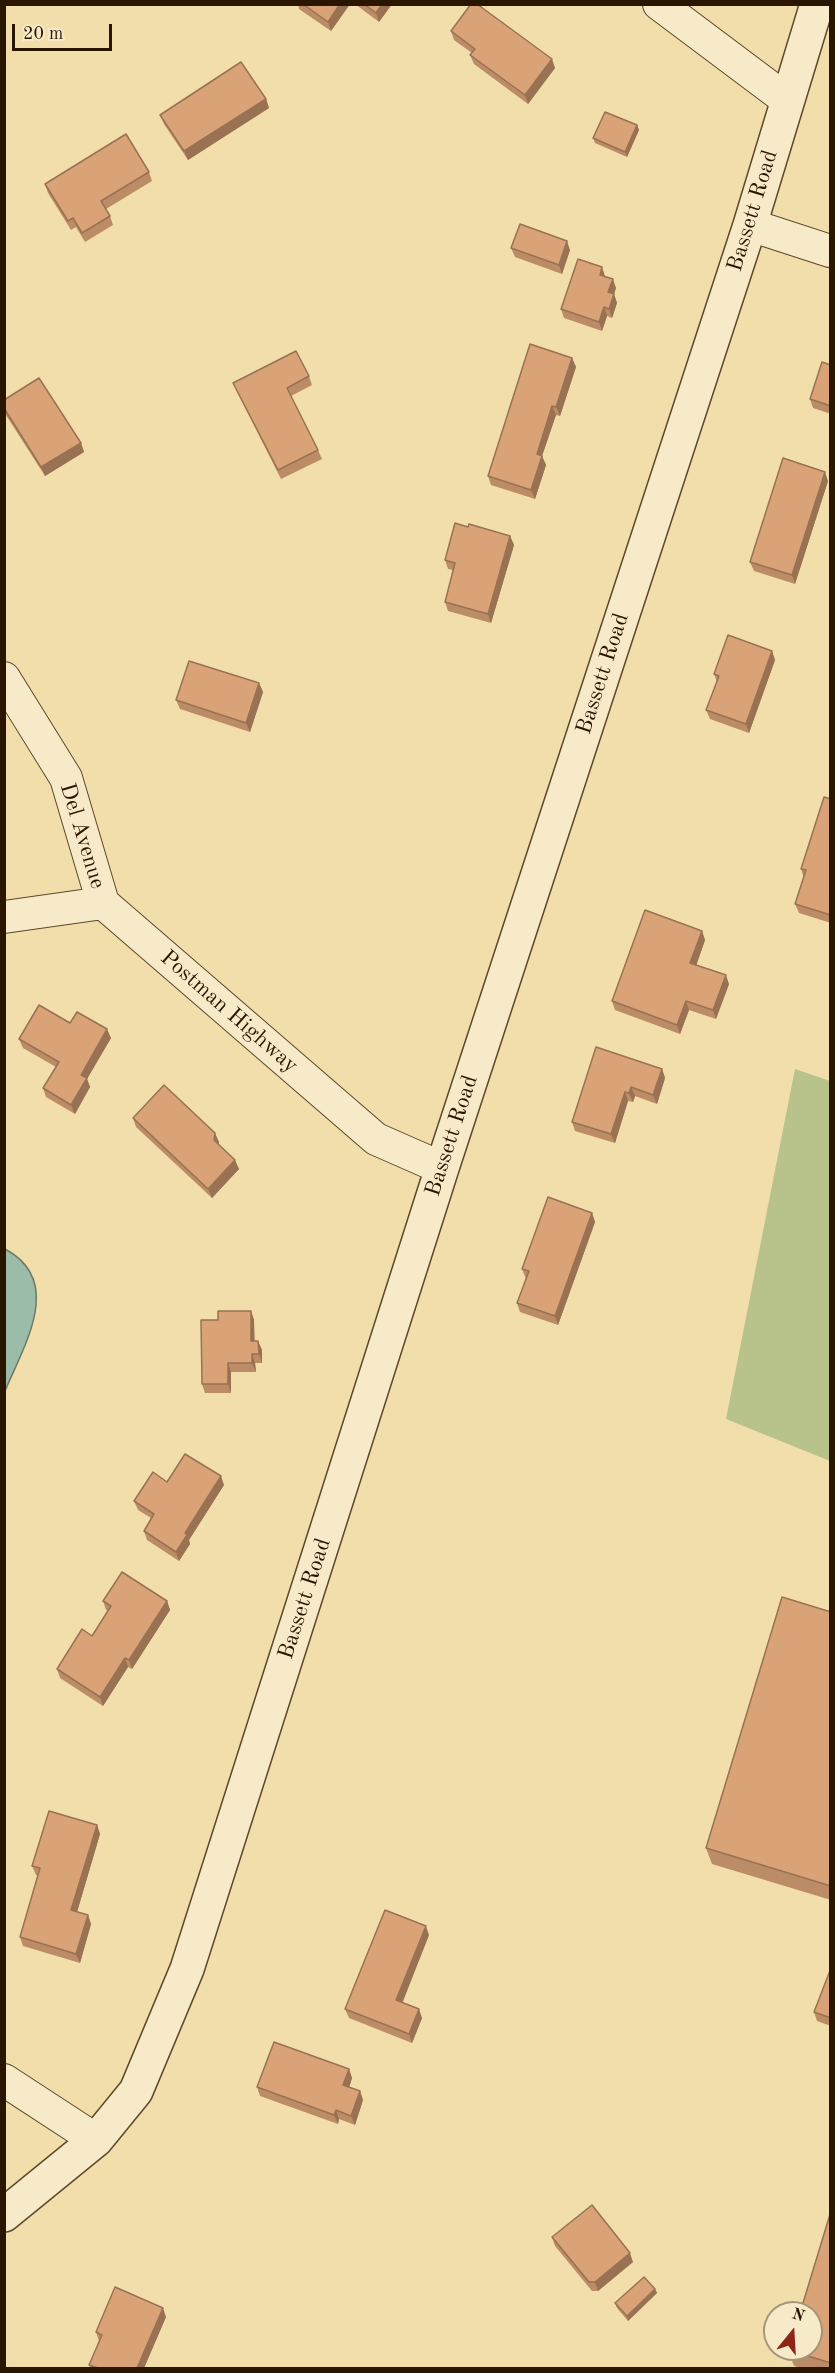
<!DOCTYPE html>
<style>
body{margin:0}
#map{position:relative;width:835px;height:2373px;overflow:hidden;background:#f2deab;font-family:"Old Standard TT",serif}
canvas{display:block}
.frame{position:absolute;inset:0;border:6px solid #2a1600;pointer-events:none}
.north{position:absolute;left:763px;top:2301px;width:60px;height:60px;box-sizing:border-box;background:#f7eac8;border:2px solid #a59578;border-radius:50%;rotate:18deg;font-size:16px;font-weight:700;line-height:24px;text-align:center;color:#2a1600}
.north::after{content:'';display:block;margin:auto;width:21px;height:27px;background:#8f2418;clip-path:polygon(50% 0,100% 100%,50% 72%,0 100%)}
.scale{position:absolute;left:12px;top:24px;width:100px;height:27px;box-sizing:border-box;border:3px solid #2a1600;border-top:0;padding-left:8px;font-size:18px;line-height:21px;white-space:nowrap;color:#2a1600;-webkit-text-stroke:4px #f7eac8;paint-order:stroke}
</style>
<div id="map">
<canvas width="835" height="2373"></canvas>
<div class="frame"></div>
<div class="north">N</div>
<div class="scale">20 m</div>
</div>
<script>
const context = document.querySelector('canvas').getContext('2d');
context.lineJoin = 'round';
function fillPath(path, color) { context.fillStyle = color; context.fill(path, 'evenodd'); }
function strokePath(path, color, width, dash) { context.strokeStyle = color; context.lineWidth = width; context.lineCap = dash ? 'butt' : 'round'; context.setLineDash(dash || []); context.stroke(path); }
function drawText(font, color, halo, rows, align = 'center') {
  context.font = font + ' "Old Standard TT",serif'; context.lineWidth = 5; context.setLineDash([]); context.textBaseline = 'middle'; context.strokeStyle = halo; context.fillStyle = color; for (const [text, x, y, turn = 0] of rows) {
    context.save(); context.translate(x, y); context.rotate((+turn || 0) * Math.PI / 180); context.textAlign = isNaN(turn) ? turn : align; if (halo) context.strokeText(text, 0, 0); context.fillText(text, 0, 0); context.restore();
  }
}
fillPath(new Path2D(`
 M795,1069L830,1081V1461L726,1419Z`), '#b8c28b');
const water = new Path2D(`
 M5,1249C65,1281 24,1345 5,1391Z`);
fillPath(water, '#9bbca9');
strokePath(water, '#6e7a65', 1.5);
const minor = new Path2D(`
 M659,4L787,100
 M750,225L830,251
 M4,678L66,778L103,903
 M4,917L103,903L376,1139L442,1168
 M4,2080L96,2140`);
const tertiary = new Path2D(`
 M4,2215L96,2140L136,2091L187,1969L442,1168L750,225L817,4`);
strokePath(minor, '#5c482b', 34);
strokePath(tertiary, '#5c482b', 36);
strokePath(minor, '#f7eac8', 32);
strokePath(tertiary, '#f7eac8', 33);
fillPath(new Path2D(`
 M298,4H350L331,31L299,9Z
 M355,4H392L379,22Z
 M451,31L555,68L528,104L474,64L470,55L472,53L454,40Z
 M266,99L269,108L188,160L164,124L160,115Z
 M637,125L639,130L627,157L595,143L593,138Z
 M149,172L152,181L106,209L110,216L113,225L85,242L76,227L71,230L48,193L45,184Z
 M511,248L570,250L562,274L515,257Z
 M605,276L616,288L614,294L617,303L612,318L607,316L602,331L564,318L561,309Z
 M572,358L576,367L560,416L556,415L542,456L546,465L535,499L491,485L488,476Z
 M831,365V414L813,408L810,399Z
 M309,376L312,385L291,396L318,450L322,459L281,479L237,392L233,383Z
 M4,400L81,443L84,452L45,476L4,412Z
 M828,481L795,584L754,571L750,562Z
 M468,527L510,536L514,545L491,623L448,611L445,602L453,570L448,569L445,560Z
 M772,651L775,660L749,733L710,719L706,710L717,682L714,674Z
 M259,683L263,692L250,732L180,709L176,700Z
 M831,799V923L799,913L795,904L804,878L801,869Z
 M702,931L705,940L696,965L729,984L716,1019L689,1010L680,1034L615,1010L612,1001Z
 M70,1023L111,1038L87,1079L90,1087L75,1114L46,1097L43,1088L56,1067L23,1048L19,1039Z
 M662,1069L665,1078L657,1104L635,1096L633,1102L628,1101L615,1143L575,1131L572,1122Z
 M133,1118L219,1142L218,1144L239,1169L212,1198L136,1127Z
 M592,1213L595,1222L558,1325L520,1312L517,1303L526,1279L522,1269Z
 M251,1311L254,1320V1341H258L262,1350V1363H255L256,1372H231V1393H205L202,1384L218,1320Z
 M167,1482L224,1485L189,1540L190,1544L179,1561L147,1540L144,1531L151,1518L138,1510L134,1501Z
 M103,1601H167L170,1610L132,1669L128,1667L103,1706L60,1678L57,1669L92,1636L108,1611L106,1610Z
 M831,1612V1900L712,1864L706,1848Z
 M97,1825L100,1834L77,1912L88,1915L91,1924L80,1963L23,1946L20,1937L38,1876L36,1875L32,1866Z
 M429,1935L402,2002L422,2018L412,2043L349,2018L345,2009Z
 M831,1968V2026L817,2021L814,2012Z
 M349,2069L352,2078L349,2088L360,2091L363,2100L355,2125L339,2119L338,2124L260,2096L257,2087Z
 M831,2211V2368H802L794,2366L788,2350Z
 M552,2237L633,2262L598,2291H592L555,2246Z
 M655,2289L657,2293L628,2321L617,2308L615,2303Z
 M166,2317L144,2368H90L89,2365L99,2341L96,2332Z`), '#bb8c66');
fillPath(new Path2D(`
 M340,4H350L331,31L328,22Z
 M382,4H392L379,22L376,13Z
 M552,59L555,68L528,104L525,95Z
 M266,99L269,108L188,160L184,151Z
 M637,125L639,130L627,157L625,152Z
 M567,241L570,250L562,274L559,265Z
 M602,267L605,276L600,275Z
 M613,279L616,288L614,294L617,303L612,318L609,309L608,292Z
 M604,307L607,316L602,331L599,322Z
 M572,358L576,367L560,416L556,407Z
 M552,406L556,415L542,456L546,465L535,499L531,490L537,454Z
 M81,443L84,452L45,476L41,467Z
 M825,472L828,481L795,584L792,575Z
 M510,536L514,545L491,623L488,614Z
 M772,651L775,660L749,733L746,724Z
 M259,683L263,692L250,732L246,723Z
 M702,931L705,940L694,972L690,963Z
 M726,975L729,984L716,1019L713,1010Z
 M686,1001L689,1010L680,1034L677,1025Z
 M107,1029L111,1038L87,1079L90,1087L75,1114L71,1105L81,1075Z
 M662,1069L665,1078L657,1104L653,1095Z
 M631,1087L635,1096L633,1102L629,1093Z
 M625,1092L628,1101L615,1143L611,1134Z
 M215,1133L219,1142L217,1149L214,1140Z
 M235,1160L239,1169L212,1198L208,1189Z
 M592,1213L595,1222L558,1325L555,1316Z
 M251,1311L254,1320L255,1350L251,1341Z
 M258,1341L262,1350V1363L259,1354Z
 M252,1354L255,1363L256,1372L252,1363Z
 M228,1363L231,1372V1393L228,1384Z
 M221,1476L224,1485L189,1540L190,1544L179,1561L176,1552L185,1533Z
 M167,1601L170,1610L132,1669L129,1660Z
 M125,1658L128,1667L103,1706L100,1697Z
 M97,1825L100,1834L75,1919L71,1910Z
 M88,1915L91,1924L80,1963L76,1954Z
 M426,1926L429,1935L400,2009L396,2000Z
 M419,2009L422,2018L412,2043L409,2034Z
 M349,2069L352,2078L347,2094L343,2085Z
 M360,2091L363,2100L355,2125L351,2116Z
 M336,2110L339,2119L338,2124L334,2115Z
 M630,2253L633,2262L598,2291L595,2282Z
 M655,2289L657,2293L628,2321L627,2316Z
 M163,2308L166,2317L144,2368H137Z`), '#987253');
const building = new Path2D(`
 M303,4H340L328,22Z
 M364,4H382L376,13Z
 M471,4H477L552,59L525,95L470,55L475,49L451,31Z
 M241,62L266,99L184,151L160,115Z
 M605,112L637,125L625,152L593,138Z
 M126,134L149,172L101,201L110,216L82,233L73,218L68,221L45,184Z
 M520,224L567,241L559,265L511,248Z
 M578,259L602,267L600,275L613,279L608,292L614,294L609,309L604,307L599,322L561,309Z
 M530,344L572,358L556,407L552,406L537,454L542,456L531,490L488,476Z
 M296,351L309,376L287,388L318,450L278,470L233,383Z
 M822,362L831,365V406L810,399Z
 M39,378L81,443L41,467L4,408V400Z
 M783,458L825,472L792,575L750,562Z
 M455,523L468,527L469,524L510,536L488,614L445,602L455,563L445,560Z
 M728,635L772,651L746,724L706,710L719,676L714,674Z
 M189,661L259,683L246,723L176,700Z
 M824,797L831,799V915L795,904L806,870L801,869Z
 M645,910L702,931L690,963L726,975L713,1010L686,1001L677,1025L612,1001Z
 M39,1005L70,1023L77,1012L107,1029L81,1075L87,1078L71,1105L43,1088L59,1062L19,1039Z
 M596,1047L662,1069L653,1095L631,1087L629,1093L625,1092L611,1134L572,1122Z
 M164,1085L215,1133L214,1140L235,1160L208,1189L133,1118Z
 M548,1197L592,1213L555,1316L517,1303L529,1271L522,1269Z
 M218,1311H251V1341H258L259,1354H252V1363H228V1384H202L201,1320H218Z
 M185,1454L221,1476L185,1533L187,1535L176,1552L144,1531L154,1514L134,1501L153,1472L167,1482Z
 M122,1572L167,1601L129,1660L125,1658L100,1697L57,1669L82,1629L92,1636L111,1606L103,1601Z
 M782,1597L831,1612V1886L706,1848Z
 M49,1811L97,1825L71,1910L88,1915L76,1954L20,1937L40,1868L32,1866Z
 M385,1910L426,1926L396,2000L419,2009L409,2034L345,2009Z
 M831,1968V2018L814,2012Z
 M274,2042L349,2069L343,2085L360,2091L351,2116L336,2110L334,2115L257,2087Z
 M592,2205L630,2253L595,2282H589L552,2237Z
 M831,2211V2363L788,2350L789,2349H811V2313H800Z
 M644,2277L655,2289L627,2316L615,2303Z
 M115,2287L163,2308L137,2368H98L89,2365L102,2335L96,2332Z`);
fillPath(building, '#d9a377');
strokePath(building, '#987253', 1.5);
drawText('22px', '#2a1600', '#f7eac8', [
 ["Bassett Road",753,211,-73],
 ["Bassett Road",603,674,-72],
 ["Del Avenue",82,836,73],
 ["Postman Highway",229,1012,41],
 ["Bassett Road",452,1136,-72],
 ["Bassett Road",305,1599,-72]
]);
</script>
